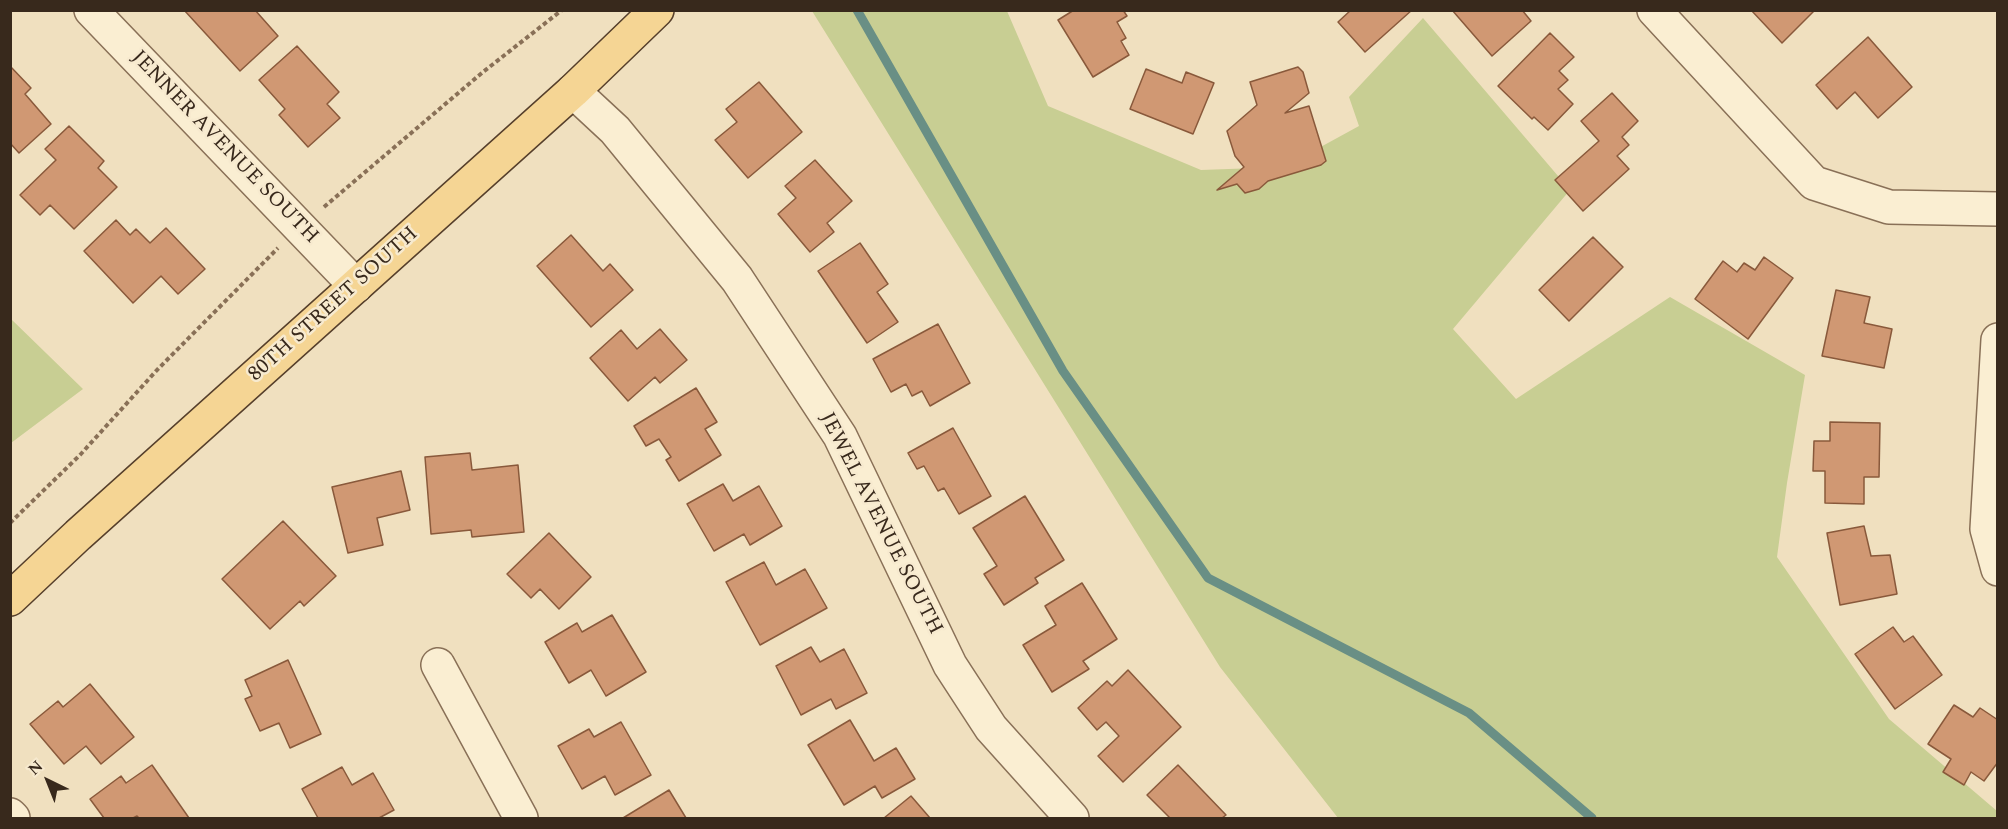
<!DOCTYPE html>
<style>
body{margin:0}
#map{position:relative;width:2008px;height:829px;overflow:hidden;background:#f0e0bf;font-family:Spectral,serif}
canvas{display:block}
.frame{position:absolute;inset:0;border:12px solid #38291c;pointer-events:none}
.north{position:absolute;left:18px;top:751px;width:60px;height:60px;-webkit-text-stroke:4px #f7eacf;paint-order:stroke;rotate:317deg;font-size:16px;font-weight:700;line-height:24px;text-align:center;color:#38291c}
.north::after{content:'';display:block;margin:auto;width:21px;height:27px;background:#38291c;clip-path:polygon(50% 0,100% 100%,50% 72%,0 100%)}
</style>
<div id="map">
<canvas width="2008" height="829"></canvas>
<div class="frame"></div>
<div class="north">N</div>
</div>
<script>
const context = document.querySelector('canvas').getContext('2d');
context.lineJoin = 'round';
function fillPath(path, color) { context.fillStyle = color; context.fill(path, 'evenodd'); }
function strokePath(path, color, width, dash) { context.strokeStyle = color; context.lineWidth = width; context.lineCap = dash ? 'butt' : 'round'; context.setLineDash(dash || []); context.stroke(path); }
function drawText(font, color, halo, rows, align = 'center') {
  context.font = font + ' Spectral,serif'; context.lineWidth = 5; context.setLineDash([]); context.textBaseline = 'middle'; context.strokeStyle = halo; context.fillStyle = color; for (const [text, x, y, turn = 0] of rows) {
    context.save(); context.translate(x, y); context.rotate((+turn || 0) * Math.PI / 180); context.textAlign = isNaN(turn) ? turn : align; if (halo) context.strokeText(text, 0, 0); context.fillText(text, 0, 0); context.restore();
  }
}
fillPath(new Path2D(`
 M812,11H1007L1048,106L1201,170L1284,167L1359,126L1349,97L1423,18L1570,190L1453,329L1516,399L1670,297L1805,375L1787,483L1777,557L1889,719L1997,811V818H1338L1220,667Z
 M10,318L83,389L11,443H10Z`), '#c8ce93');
strokePath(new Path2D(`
 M857,10L1063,371L1208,578L1469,713L1592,818`), '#698f85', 9);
const building = new Path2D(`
 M184,10H255L278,36L240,71Z
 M1074,10H1123L1127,16L1117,22L1126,38L1121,41L1129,55L1093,77L1058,20Z
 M1351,10H1412L1365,52L1338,22Z
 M1452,10H1522L1531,21L1492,56Z
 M1751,10H1815L1782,43Z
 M1550,33L1574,57L1559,71L1568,80L1558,89L1573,104L1548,130L1534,117L1532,119L1498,86Z
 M1868,37L1912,87L1878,118L1855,92L1837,109L1816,85Z
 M297,46L339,92L327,104L340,118L308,147L279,115L285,109L259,80Z
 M10,66L31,88L25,94L51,124L19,153L10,143Z
 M1298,67L1303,72L1309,93L1285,113L1309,106L1326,161L1321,165L1268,181L1259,189L1245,193L1237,184L1217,190L1244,167L1235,156L1227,131L1257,105L1250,82Z
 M1146,69L1182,83L1186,72L1214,83L1193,134L1130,109Z
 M759,82L802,132L748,178L715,140L737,122L726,109Z
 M1612,93L1638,121L1622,137L1629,145L1617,156L1629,169L1583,211L1555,180L1599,141L1581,121Z
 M69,126L104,161L98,168L117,187L74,229L50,205L40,215L20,195L56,160L45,149Z
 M815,160L852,201L827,223L834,232L810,252L778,214L796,198L785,186Z
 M116,220L130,235L136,229L150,243L166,228L205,269L178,294L161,276L133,303L84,251Z
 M571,235L603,271L610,264L633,290L591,327L537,266Z
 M1593,237L1623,267L1569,321L1539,290Z
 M860,243L888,284L877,292L898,322L867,343L818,271Z
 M1764,257L1793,278L1748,339L1695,299L1723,261L1737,272L1744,263L1755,270Z
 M1836,290L1870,297L1864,323L1892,329L1884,368L1822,356Z
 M938,324L970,383L930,406L922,391L912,396L906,384L891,392L873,359Z
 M660,329L687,360L660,383L655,377L628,401L590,358L621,330L637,349Z
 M696,388L717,422L705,429L721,455L679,481L666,460L671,457L659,439L646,446L634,426Z
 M1830,422L1880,423L1879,477H1864V504L1825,503V471H1813L1814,441H1830Z
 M953,428L991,496L959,514L944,488L938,491L924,466L917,469L908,453Z
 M470,453L472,470L518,465L524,532L472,537L471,530L431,534L425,457Z
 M401,471L410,510L377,518L383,545L348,553L332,487Z
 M723,484L733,501L759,486L782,526L750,545L744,534L714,551L687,504Z
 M1025,496L1064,560L1035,578L1038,583L1004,605L984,574L997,566L973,528Z
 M283,521L336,576L304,606L300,601L270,629L222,579Z
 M1864,526L1871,556L1890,555L1897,594L1840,605L1827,533Z
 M549,533L591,577L559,609L540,589L531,598L507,574Z
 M764,562L776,585L805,569L827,608L760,645L726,582Z
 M1082,583L1117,639L1083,661L1089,669L1052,692L1023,645L1056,625L1045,606Z
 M612,615L646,672L606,696L591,670L569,683L545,642L577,623L582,632Z
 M1893,627L1904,642L1913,636L1942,675L1895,709L1855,654Z
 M811,647L820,662L844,649L867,693L836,709L831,699L801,715L776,666Z
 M288,660L321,734L290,748L279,723L260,731L245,699L252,696L245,680Z
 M1128,670L1181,727L1123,782L1098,756L1119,736L1106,722L1097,730L1078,708L1107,681L1112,686Z
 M90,684L134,737L101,764L86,746L64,764L30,724L58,701L63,707Z
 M1954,705L1973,717L1980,708L1998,720V762L1984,781L1971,772L1964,785L1943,772L1951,759L1928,744Z
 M850,720L874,761L896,748L915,779L882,798L875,786L844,805L808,745Z
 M621,722L651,775L615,795L605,776L582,789L558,746L589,729L594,737Z
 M152,765L189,818H139L137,816L133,818H104L90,799L121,776L126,783Z
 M1178,765L1226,815L1222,818H1170L1147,795Z
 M342,767L352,785L373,773L394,810L379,818H318L302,789Z
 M669,790L686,818H623Z
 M911,796L930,818H884Z`);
fillPath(building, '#d09873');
strokePath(building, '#89593b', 1.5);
const minor = new Path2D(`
 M91,10L356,286
 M1654,10L1814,183L1889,207L1998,209
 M573,91L615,130L737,279L840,436L950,665L991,728L1072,818
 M1998,340L1987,529L1998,569
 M438,665L521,818
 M10,815L13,818`);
const major = new Path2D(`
 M10,599L78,535L573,91L657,10`);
strokePath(minor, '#897057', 36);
strokePath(major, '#563f2b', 36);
strokePath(new Path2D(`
 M324,207L483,72L562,10
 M10,523L80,455L157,370L278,248`), '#897057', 4, [4.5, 3]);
strokePath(minor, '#faeed2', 33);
strokePath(major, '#f5d594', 33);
drawText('21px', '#38291c', '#f7eacf', [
 ["JENNER AVENUE SOUTH",224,148,46],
 ["80TH STREET SOUTH",334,305,-42],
 ["JEWEL AVENUE SOUTH",880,524,63]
]);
</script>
